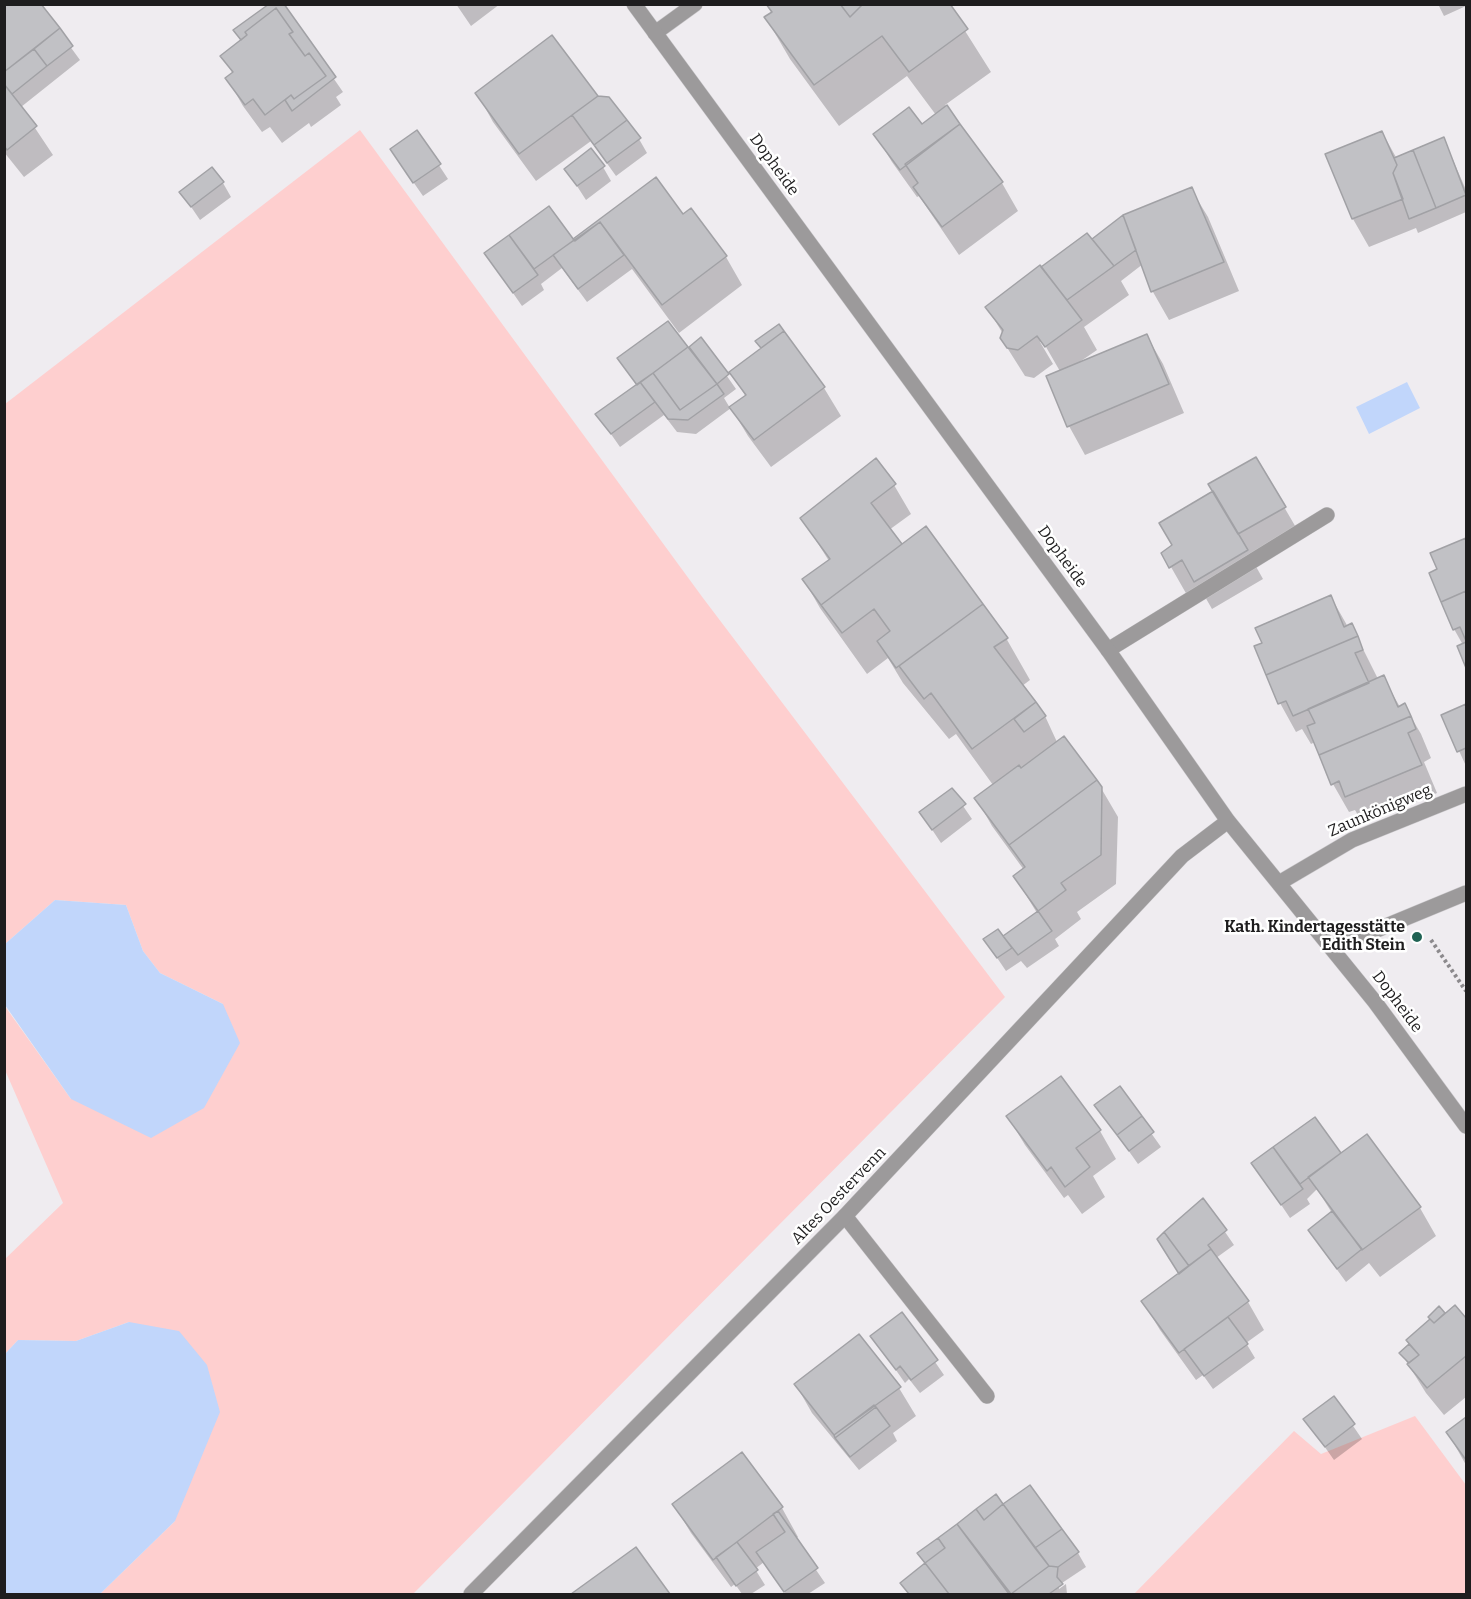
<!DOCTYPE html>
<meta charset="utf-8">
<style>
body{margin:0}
#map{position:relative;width:1471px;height:1599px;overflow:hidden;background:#efecf0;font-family:Bitter,serif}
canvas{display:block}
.frame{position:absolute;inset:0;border:6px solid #1e1d1e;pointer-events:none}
</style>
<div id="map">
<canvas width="1471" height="1599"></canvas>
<div class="frame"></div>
</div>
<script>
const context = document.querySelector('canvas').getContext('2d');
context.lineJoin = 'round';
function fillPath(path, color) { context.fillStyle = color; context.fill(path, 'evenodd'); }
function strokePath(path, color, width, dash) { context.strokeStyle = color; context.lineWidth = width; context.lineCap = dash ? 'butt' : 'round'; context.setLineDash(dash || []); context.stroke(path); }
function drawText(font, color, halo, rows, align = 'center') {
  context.font = font + ' Bitter,serif'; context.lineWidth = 5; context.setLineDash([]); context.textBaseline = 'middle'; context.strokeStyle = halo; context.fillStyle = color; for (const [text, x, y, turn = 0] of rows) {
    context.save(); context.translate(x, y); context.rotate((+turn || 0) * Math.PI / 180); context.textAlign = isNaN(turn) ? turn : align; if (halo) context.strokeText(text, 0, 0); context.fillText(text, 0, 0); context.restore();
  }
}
fillPath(new Path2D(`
 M360,130L703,598L1005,997L413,1594H100L175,1521L129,1322L76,1341L18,1340L5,1354V1259L63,1203L5,1070L4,1005L71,1099L223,1004L160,973L143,951L126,905L55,900L5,944V404Z
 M1415,1416L1466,1485V1594H1134L1294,1431L1321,1454Z`), '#fecfcf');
fillPath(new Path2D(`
 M1407,382L1420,408L1369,434L1356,407Z
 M55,900L126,905L143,951L160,973L223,1004L240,1043L204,1108L151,1138L71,1099L5,1005V944Z
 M129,1322L179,1331L207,1365L220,1412L175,1521L100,1594H5V1354L18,1340L76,1341Z`), '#c1d6fb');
fillPath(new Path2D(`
 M4,4H39L80,60L21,107L53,155L24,177L4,152Z
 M282,4L343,92L336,97L341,105L311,127L309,123L282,143L270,127L262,132L243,106L227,78L233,74L222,56L241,41L235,31Z
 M456,4H500L471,26Z
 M766,4H948L991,72L945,105L1002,183L1018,211L959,255L919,196L917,197L892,162L875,134L921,126L936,115L907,76L839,126L790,59L766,18L772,14Z
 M1438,4H1466V6L1444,16Z
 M477,93L597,98L639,139L647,153L616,176L591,141L536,181L493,122Z
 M417,132L448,179L423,196L400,163Z
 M1382,132L1397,159L1444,139L1466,190V212L1418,233L1416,228L1369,247L1353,219L1327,155Z
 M603,167L611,181L586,200L566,169Z
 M223,183L231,197L200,220L181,192Z
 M1191,189L1208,217L1239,291L1169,320L1153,292L1143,264L1121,281L1129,295L1084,327L1097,350L1078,363L1147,336L1163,364L1184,413L1085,455L1069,426L1048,377L1061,373L1042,340L1040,342L1053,364L1034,378L1025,376L1001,338L1003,334L987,307L1096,246L1094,240Z
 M549,208L575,243L602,223L683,216L691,210L726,257L742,285L679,333L632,269L587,302L562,268L541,284L544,290L522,306L486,254Z
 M778,326L824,388L841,416L771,467L748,436L731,408L696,434L677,432L664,415L620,447L597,414L637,386L619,358L687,349L701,339L736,389L724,398L730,408L746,397L731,372L762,349L757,342Z
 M1256,459L1301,536L1254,563L1263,579L1212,609L1200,588L1187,595L1163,553L1174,546L1214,493Z
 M894,485L911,514L889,530L901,547L926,529L1006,638L1030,680L1022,686L1045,716L1057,742L1101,788L1118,817L1116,884L1077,912L1081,919L1055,939L1059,946L1027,968L1021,961L1006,971L985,940L1003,938L1037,913L1015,877L1024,870L992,826L976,798L993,785L956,734L949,739L903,683L888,658L867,674L820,608L804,580L829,561L802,518Z
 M1466,539V664L1459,647L1463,645L1454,629L1439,570L1432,554Z
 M1331,597L1348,627L1351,625L1378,679L1383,677L1400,707L1404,705L1421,734L1431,758L1424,762L1437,793L1363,824L1355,810L1349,812L1333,784L1315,742L1311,744L1302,729L1296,732L1280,703L1256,647Z
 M1466,706V766L1443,716Z
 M952,790L972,819L941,843L921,813Z
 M1119,1088L1161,1147L1138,1164L1096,1105Z
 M1008,1117L1100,1131L1116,1159L1093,1176L1105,1197L1082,1214L1068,1195L1064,1198L1025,1145Z
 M1314,1119L1341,1156L1366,1136L1420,1208L1436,1236L1380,1277L1369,1263L1346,1282L1309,1231L1332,1213L1317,1189L1307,1199L1310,1204L1290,1218L1253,1163Z
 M1203,1200L1234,1245L1216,1258L1248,1302L1264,1330L1246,1343L1255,1358L1213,1389L1203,1375L1196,1380L1160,1330L1143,1302L1180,1274Z
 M1455,1307L1466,1320V1397L1444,1415L1426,1393L1401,1353L1439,1308L1445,1315Z
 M902,1314L944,1375L920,1393L909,1379L905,1383L872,1336Z
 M796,1385L899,1388L916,1416L893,1433L897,1441L859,1470L812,1413Z
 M1334,1398L1362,1439L1334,1460L1305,1419Z
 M1466,1419V1465L1448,1433Z
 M742,1454L782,1508L798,1537L795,1539L825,1583L808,1594H786L764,1562L755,1569L765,1585L751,1594H742L735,1584L731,1587L691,1533L674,1505Z
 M1002,1505L1078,1553L1086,1567L1059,1585V1589L1066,1584L1067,1594H908L902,1583L926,1565L919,1554L977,1510Z
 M635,1549L669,1594H573Z`), '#0003');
const building = new Path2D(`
 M4,4H41L60,28L4,72Z
 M269,4H284L336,77L292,111L285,100L291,95L294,99L326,76L309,53L305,56L289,34L293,32L276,8L245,32L247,35L241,40L233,30Z
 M766,4H840L850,17L863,4H950L968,29L909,72L882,36L814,85L764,17L772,12Z
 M840,4H863L850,17Z
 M276,8L293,32L289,34L305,56L309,53L326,76L294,99L291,95L265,115L253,99L245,105L225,78L233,72L220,56L247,35L245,32Z
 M60,28L73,46L47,66L34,49Z
 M552,35L598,96L519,154L475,93Z
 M34,49L47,66L12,94L4,84V72Z
 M4,84L37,126L7,150L4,146Z
 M598,96L609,97L627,120L594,145L572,115Z
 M947,105L960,124L900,170L873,134L909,107L922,124Z
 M627,120L641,138L607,163L594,145Z
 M960,124L1003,182L942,227L913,187L918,183L905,164Z
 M417,130L441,164L413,183L390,149Z
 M1382,131L1397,165L1393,173L1403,199L1352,219L1325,154Z
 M1444,137L1466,195L1436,208L1413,150Z
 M591,148L605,166L577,186L564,169Z
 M1413,150L1436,208L1409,219L1393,173L1397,165L1394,158Z
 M212,167L224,182L191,207L179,192Z
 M656,177L683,214L691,208L727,256L662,305L600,222L575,241L573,239Z
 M1192,187L1224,262L1151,292L1123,215Z
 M549,206L574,240L534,269L509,235Z
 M1123,215L1136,250L1114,266L1092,239Z
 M600,222L624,255L578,289L553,255Z
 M1087,233L1114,266L1067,300L1041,267Z
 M509,235L538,275L513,293L484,253Z
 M1040,265L1082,320L1045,347L1037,336L1018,350L1007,348L1000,338L1003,330L985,307Z
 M668,321L688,347L637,385L617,358Z
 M779,324L784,331L761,348L755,341Z
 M784,331L825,387L754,440L729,407L746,395L729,372Z
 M1147,334L1169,384L1067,427L1046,376Z
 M701,337L729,374L717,384L689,347Z
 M688,347L717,384L680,410L653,373Z
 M653,373L680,410L717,384L724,394L688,420L668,419L640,382Z
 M640,382L655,402L611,434L595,414Z
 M1256,457L1286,507L1238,534L1208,484Z
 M876,458L896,484L871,503L902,544L821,605L802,579L830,559L800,518Z
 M1213,491L1248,550L1194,582L1182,560L1169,568L1161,553L1172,545L1159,523Z
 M926,526L983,604L896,668L877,641L890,631L874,609L842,633L821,605Z
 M1466,538V591L1441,602L1429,573L1437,569L1430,553Z
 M1466,591V641L1460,627L1453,630L1441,602Z
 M1331,595L1344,627L1352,623L1358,636L1266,675L1254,646L1262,643L1255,628Z
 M983,604L1008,638L994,647L1036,702L972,749L931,693L924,699L899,666Z
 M1358,636L1363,650L1355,653L1369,683L1293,716L1286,701L1278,704L1266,675Z
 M1466,642V668L1457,646Z
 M1384,675L1398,707L1405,703L1411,716L1319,755L1307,726L1315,723L1308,709Z
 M1036,702L1046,716L1024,732L1014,719Z
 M1466,704V748L1457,752L1441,715Z
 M1411,716L1416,729L1408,733L1422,765L1345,797L1339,781L1331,785L1319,755Z
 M1064,736L1097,780L1009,845L974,798L1019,765L1021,768Z
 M1097,780L1102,787L1101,855L1061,883L1066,890L1038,911L1013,876L1025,867L1009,845Z
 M952,788L966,804L932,830L919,812Z
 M1038,911L1052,931L1018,955L1003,936Z
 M998,929L1012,948L997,958L983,939Z
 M1061,1076L1101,1130L1076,1148L1090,1167L1065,1187L1051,1167L1047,1171L1006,1116Z
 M1120,1086L1142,1116L1117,1135L1094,1105Z
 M1142,1116L1154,1132L1129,1151L1117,1135Z
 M1315,1117L1341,1153L1300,1184L1273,1147Z
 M1367,1134L1421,1207L1362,1250L1308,1177Z
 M1273,1147L1303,1189L1281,1205L1251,1163Z
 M1203,1198L1227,1230L1208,1245L1211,1249L1189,1266L1164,1232Z
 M1332,1211L1362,1249L1337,1269L1308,1230Z
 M1164,1232L1189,1266L1179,1274L1157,1239Z
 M1211,1249L1249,1301L1179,1353L1141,1301Z
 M1455,1305L1466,1318V1356L1427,1388L1407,1364L1419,1355L1406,1340L1430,1319L1434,1323Z
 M1439,1306L1445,1313L1434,1323L1428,1317Z
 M902,1312L938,1360L911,1380L900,1366L896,1370L870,1336Z
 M1228,1317L1248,1344L1204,1376L1184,1349Z
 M859,1334L901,1387L834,1435L794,1384Z
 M1409,1344L1419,1355L1409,1363L1399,1353Z
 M1334,1396L1355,1424L1325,1447L1303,1419Z
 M874,1405L876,1407L835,1438L834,1435Z
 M876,1407L890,1426L850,1457L835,1438Z
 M1466,1417V1460L1446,1432Z
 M742,1452L783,1507L713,1560L672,1504Z
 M1030,1485L1062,1529L1035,1548L1003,1504Z
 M996,1494L1003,1504L984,1520L976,1509Z
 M1003,1504L1049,1566L1011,1594L957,1524L976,1509L984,1520Z
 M778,1511L818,1568L784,1592L756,1552L785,1532L773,1514Z
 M957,1524L1009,1594H949L925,1563L945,1548L938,1538Z
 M1062,1529L1079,1552L1058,1567L1049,1566L1035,1548Z
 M938,1538L945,1548L925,1563L917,1553Z
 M737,1542L758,1570L736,1586L716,1557Z
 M636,1547L670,1594H571Z
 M925,1563L949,1594H909L900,1583Z
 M1049,1566L1058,1567L1057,1577L1063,1584L1049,1594H1011Z`);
fillPath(building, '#c1c1c5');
strokePath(building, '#a1a1a5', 1.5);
const service = new Path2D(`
 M655,33L695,4
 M1108,650L1327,515
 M1333,948L1466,893
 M845,1216L987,1396`);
const minor = new Path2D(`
 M634,4L1108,650L1228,821L1375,1002L1466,1126
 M1279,883L1352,840L1466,794
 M471,1594L845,1216L1182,856L1228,821`);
strokePath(service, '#c9c7ca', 16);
strokePath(minor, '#c9c7ca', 16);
strokePath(new Path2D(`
 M1431,940L1466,991`), '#8b898c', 4, [3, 3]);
strokePath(service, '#9c9a9b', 15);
strokePath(minor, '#9c9a9b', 15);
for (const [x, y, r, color] of [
 [1417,937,6,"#206354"]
]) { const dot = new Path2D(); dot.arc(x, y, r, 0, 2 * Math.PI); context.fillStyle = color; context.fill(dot); strokePath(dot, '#fff', 2); }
drawText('16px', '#1e1d1e', '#fff', [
 ["Dopheide",774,165,54],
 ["Dopheide",1062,557,54],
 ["Zaunkönigweg",1380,811,-23],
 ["Dopheide",1397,1002,53],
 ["Altes Oestervenn",839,1196,-46]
]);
drawText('bold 16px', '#1e1d1e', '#fff', [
 ["Kath. Kindertagesstätte",1405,928],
 ["Edith Stein",1405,946]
], 'right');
</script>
